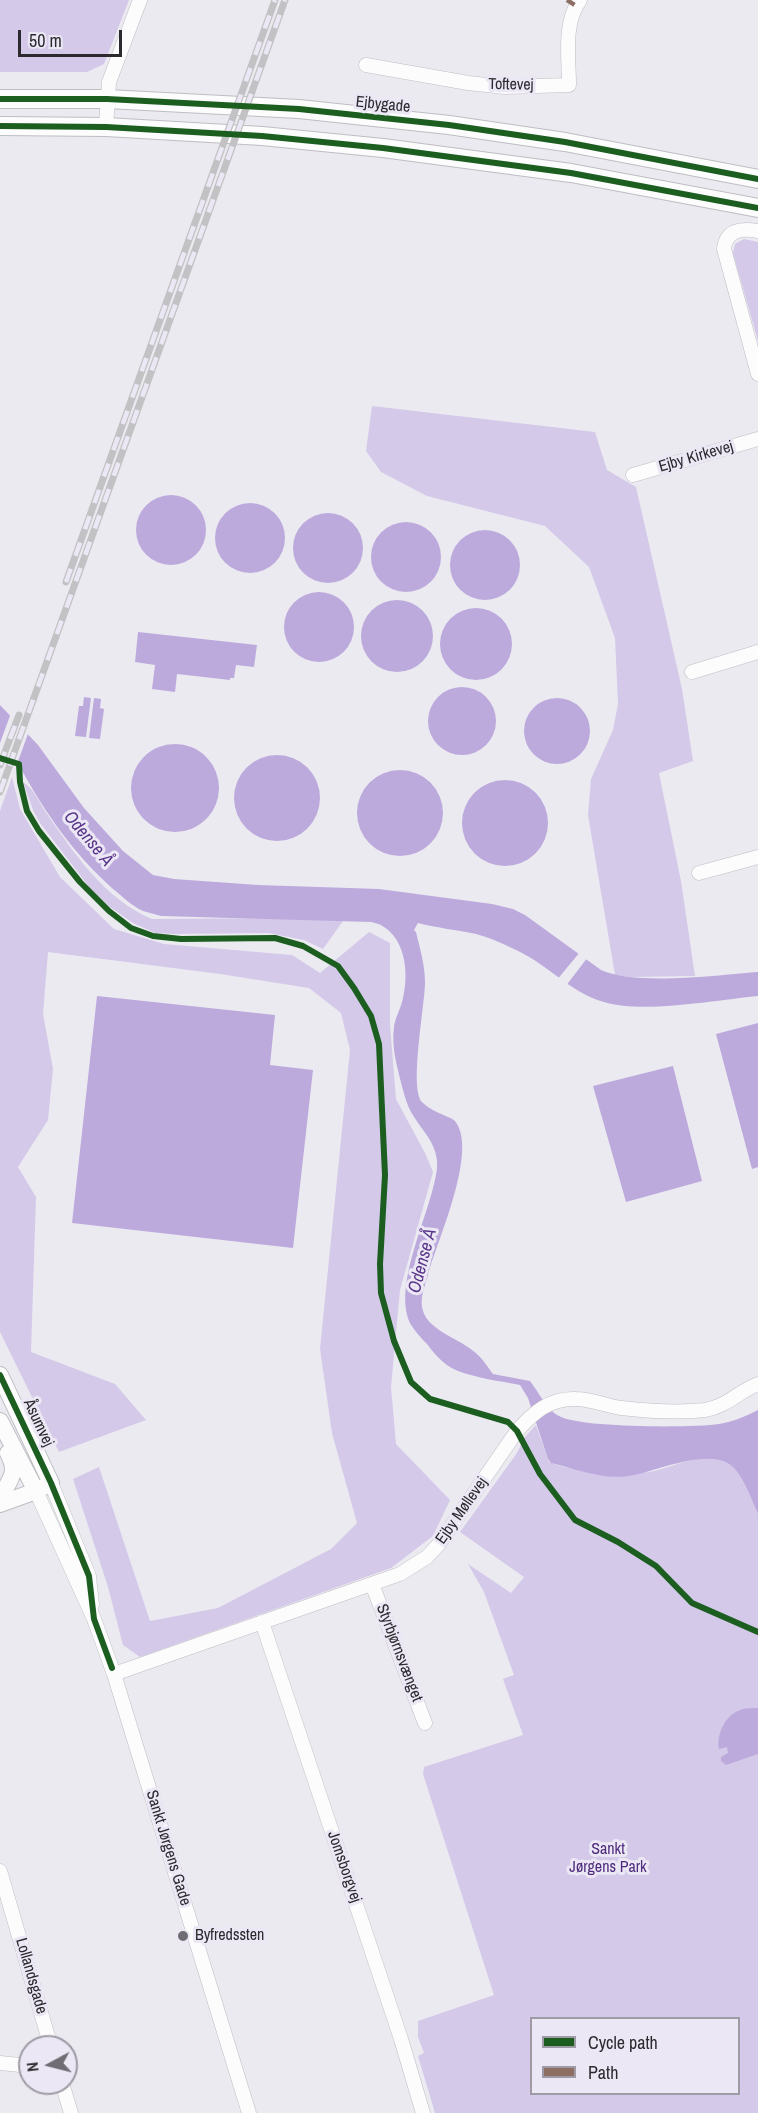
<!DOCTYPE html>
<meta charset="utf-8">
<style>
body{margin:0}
#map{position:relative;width:758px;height:2113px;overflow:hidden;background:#eceaf1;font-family:"Archivo Narrow",sans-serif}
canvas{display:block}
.legend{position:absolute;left:530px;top:2017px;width:210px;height:78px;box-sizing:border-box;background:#ebe7f4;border:2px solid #9f9ba5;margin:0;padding:8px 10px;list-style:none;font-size:18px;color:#2c2a2f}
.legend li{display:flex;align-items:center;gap:12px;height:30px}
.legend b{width:30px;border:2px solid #9f9ba5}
.north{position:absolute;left:18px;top:2035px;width:60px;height:60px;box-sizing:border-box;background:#ebe7f4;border:2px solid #9f9ba5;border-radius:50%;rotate:263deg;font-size:16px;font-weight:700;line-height:24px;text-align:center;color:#2c2a2f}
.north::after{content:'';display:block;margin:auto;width:21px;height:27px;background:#6f6d73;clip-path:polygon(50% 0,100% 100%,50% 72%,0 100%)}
.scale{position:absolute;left:18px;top:30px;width:104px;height:27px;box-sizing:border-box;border:3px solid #2c2a2f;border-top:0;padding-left:8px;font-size:18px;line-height:21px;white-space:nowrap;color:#2c2a2f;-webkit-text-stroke:4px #ebe7f4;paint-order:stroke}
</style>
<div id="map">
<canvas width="758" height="2113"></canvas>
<ul class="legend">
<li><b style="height:8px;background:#1b5e20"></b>Cycle path</li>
<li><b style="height:8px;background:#8d6e63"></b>Path</li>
</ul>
<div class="north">N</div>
<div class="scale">50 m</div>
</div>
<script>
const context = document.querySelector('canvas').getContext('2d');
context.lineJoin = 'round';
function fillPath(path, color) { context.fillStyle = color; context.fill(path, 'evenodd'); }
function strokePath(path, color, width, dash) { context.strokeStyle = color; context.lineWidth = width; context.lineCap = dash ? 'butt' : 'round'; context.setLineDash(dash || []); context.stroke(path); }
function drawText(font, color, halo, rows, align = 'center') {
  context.font = font + ' "Archivo Narrow",sans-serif'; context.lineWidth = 6; context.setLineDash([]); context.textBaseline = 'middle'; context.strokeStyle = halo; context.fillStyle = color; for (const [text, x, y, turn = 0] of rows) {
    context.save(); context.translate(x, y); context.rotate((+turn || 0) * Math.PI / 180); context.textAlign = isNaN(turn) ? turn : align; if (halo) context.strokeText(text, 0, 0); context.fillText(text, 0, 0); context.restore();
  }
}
fillPath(new Path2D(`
 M0,0H129L104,64L87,72H0Z
 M744,239L758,242V341L733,253L735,244Z
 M372,406L595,432L607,470L636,487L682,689L693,761L659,773L681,881L695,976L629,977L615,975L588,815L591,779L613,730L618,704L615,638L589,567L545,526L427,496L381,472L366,451Z
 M12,777L20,809L60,877L114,929L164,944L292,955L320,973L369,932L390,943V1025L396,1099L425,1153L433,1172L400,1290L391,1387L396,1444L450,1500L433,1536L391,1568L140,1657L123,1645L108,1587L73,1479L99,1467L150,1621L218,1608L331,1549L357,1523L332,1433L320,1349L350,1050L341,1013L309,988L220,974L48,952L43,1014L53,1069L48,1120L18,1167L36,1197L31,1352L115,1384L146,1420L59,1452L0,1332V811Z
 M23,782C34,789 38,800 45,811C74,853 104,899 152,919L290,918L343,921L323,949L304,940L268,933L172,934L155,933L133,923L110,907L90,888L40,823L33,810Z
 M536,1425L549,1462C572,1472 624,1475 649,1472C675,1468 709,1446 733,1466C746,1477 751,1499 758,1514V2113H435L418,2056L424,2053L418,2037V2021L494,1995L423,1774L424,1767L523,1735L503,1679L514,1675L484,1592L468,1564L511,1593L524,1577L460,1532L517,1453L524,1438ZM532,2018H738V2094H532Z`), '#d4c9e9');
fillPath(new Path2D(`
 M136 530a35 35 0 1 1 70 0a35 35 0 1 1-70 0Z
 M215 538a35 35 0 1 1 70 0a35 35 0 1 1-70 0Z
 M293 548a35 35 0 1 1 70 0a35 35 0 1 1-70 0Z
 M371 557a35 35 0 1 1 70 0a35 35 0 1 1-70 0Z
 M450 565a35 35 0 1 1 70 0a35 35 0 1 1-70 0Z
 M284 627a35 35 0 1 1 70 0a35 35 0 1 1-70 0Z
 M361 636a36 36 0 1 1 72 0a36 36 0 1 1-72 0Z
 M440 644a36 36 0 1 1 72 0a36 36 0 1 1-72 0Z
 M138,632L257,645L254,667L236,665L234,678H230V680L177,674L175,692L152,689L155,665L135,662Z
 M428 721a34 34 0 1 1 68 0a34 34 0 1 1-68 0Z
 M84,697L91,698L86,737L75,736L79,706H83Z
 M94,698L101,699L100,708L104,709L100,739L89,738Z
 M524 731a33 33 0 1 1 66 0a33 33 0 1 1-66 0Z
 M0,705L38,745L84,808L123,851L153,875L174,879L258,885L379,889L492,904L513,909L525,915L601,970C637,986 717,975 758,972V996C716,1000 643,1014 604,1002C572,993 551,968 522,953C508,946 492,938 476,934C457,930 437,928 418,923L414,930L416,932C420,949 425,965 425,982C425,1005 409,1088 422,1102C429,1110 445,1115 454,1120C480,1148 437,1241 428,1275C425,1286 419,1299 423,1311C429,1330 457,1338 472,1350C481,1356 487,1366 493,1374L530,1381C538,1391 547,1410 559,1416C580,1428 693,1428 719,1424C733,1422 746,1416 758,1410V1514C751,1499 746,1482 735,1469C714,1444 656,1472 629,1476C603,1480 576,1469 551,1463L548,1459L528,1398L520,1385C499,1381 477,1378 458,1371C445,1366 435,1355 427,1344C421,1338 414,1330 410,1323C392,1282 432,1212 437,1168C439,1144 421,1130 411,1112C407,1105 405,1097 403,1090C398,1070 391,1048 394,1027C395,1018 400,1010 402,1002C409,977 407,942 384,927C380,924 375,923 371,922L161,916C155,914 149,913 143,911C132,906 123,897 113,889C74,854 45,813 20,767L21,763L0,752Z
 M131 788a44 44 0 1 1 88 0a44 44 0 1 1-88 0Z
 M234 798a43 43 0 1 1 86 0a43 43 0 1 1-86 0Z
 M357 813a43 43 0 1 1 86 0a43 43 0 1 1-86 0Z
 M462 823a43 43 0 1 1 86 0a43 43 0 1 1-86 0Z
 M97,996L275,1015L270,1065L313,1070L293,1248L72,1223Z
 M758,1023V1167L752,1169L716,1034Z
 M673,1066L702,1181L626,1202L593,1086Z
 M758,1708V1754L726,1765L721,1761V1757L728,1753L727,1747L719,1749C716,1734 726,1713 743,1709C747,1708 753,1708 758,1708Z`), '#bcaadd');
fillPath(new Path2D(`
 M11,713L29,731L17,764L0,756V743Z
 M580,952L588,957L565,987L556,981Z`), '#eceaf1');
const minor = new Path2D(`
 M366,65L468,83L505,87L569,85C569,58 563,23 580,0
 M106,127L109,82L140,0
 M758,231C741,228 726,230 724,249L758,374
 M633,475L758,439
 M692,672L758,652
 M699,873L758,857
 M51,1483L89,1576L92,1605
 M36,1491L94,1619L114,1674L249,2113
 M372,1584L425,1723
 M262,1622L401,2039L423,2113
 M114,1674L400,1574L427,1557L439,1544L517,1431C533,1413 549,1398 576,1399C591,1399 606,1406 621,1408C647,1411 678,1413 705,1410C726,1407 739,1391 758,1384
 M0,1871L51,2047
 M0,2063L30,2066
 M62,2083L71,2113`);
const tertiary = new Path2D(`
 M0,1375L51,1483L36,1491L0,1504
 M0,1421L36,1491
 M3,1493C13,1475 17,1471 8,1453`);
const secondary = new Path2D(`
 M0,99H107L299,109L449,125L565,142L758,179
 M0,126L106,127L262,136L383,148L571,173L758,208`);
strokePath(minor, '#bebdc2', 15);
strokePath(tertiary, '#bebdc2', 18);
strokePath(secondary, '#bebdc2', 20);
strokePath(minor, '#fcfcfd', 14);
strokePath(tertiary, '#fcfcfd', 16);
strokePath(secondary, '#fcfcfd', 18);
const rail = new Path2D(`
 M66,582L275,0
 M0,765L19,715
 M0,792L285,0`);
strokePath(rail, '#c2c2c4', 7);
strokePath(rail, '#ebe7f4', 4.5, [14]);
strokePath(new Path2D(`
 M567,0L576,6`), '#8d6e63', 4.5, [9, 4.5]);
strokePath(new Path2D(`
 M0,99H107L299,109L449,125L565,142L758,179
 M0,126L106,127L262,136L383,148L571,173L758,208
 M0,758L19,764L20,782L27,811L39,831L80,882L109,911L131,928L153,936L181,939L275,938L303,946L338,966L354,988L371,1016L379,1044L385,1175L380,1264L381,1293L394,1341L411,1382L430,1399L508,1422L517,1431L540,1474L575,1520L618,1542L656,1566L692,1603L758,1632
 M0,1375L51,1483L89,1576L94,1619L112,1668`), '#1b5e20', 6);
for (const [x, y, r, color] of [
 [183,1936,6,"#6f6d73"]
]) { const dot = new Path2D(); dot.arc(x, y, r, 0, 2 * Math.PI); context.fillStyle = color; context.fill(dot); strokePath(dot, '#ebe7f4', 2); }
drawText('16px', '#2c2a2f', '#ebe7f4', [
 ["Toftevej",511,85,1],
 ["Ejbygade",383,105,6],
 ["Ejby Kirkevej",696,457,-16],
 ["Åsumvej",38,1423,65],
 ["Ejby Møllevej",462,1511,-55],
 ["Styrbjørnsvænget",399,1653,69],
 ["Sankt Jørgens Gade",168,1848,73],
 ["Jomsborgvej",344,1867,71],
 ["Lollandsgade",31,1976,74]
]);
drawText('16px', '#4e2b7d', '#ebe7f4', [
 ["Sankt",608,1850],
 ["Jørgens Park",608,1868]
]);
drawText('16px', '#2c2a2f', '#ebe7f4', [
 ["Byfredssten",195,1936]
], 'left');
drawText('italic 18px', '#5a378a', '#ebe7f4', [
 ["Odense Å",88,839,50],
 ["Odense Å",423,1261,-75]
]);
</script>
